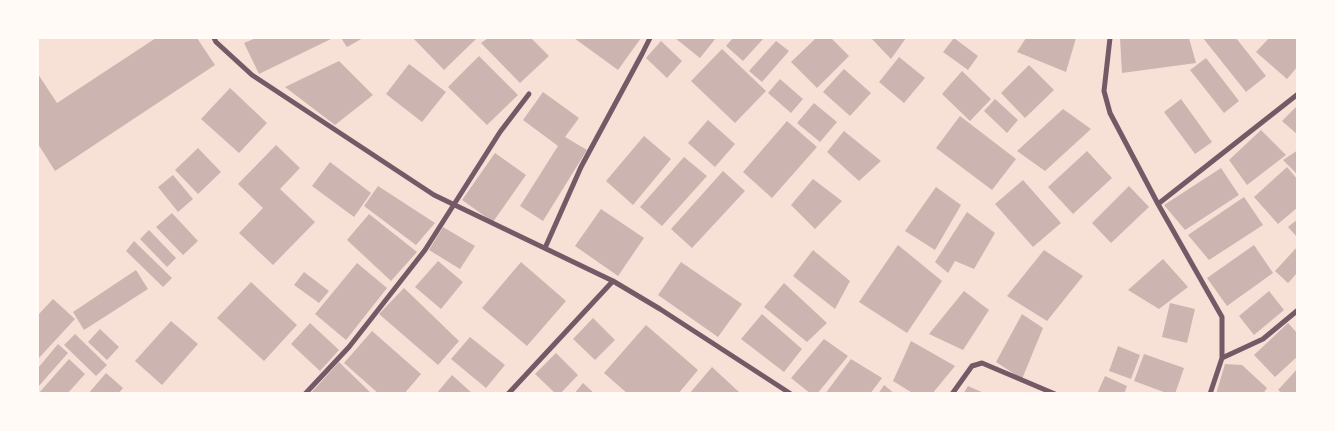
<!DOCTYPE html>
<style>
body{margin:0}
#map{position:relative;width:1335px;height:431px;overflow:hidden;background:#f7e1d7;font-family:Manrope,sans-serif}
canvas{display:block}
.frame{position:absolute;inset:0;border:39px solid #fffaf5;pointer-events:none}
</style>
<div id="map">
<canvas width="1335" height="431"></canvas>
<div class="frame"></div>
</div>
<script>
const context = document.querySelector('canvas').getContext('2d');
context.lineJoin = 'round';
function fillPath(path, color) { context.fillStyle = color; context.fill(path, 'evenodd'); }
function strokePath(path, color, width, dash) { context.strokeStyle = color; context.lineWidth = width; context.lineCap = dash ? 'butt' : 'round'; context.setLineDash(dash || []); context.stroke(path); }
fillPath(new Path2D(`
 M156,38H197L215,65L55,171L38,144V74L57,103Z
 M256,38H333L259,74L244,43Z
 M341,38H363L347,47Z
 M413,38H474L476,39L444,70Z
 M488,38H531L549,56L520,83L481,43Z
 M574,38H641L618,70Z
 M675,38H716L700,58Z
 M733,38H764L743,61L726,46Z
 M816,38H831L849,56L817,88L791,62Z
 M871,38H906L891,59Z
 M954,38L978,56L968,70L943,52Z
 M1026,38H1076L1066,72L1017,52Z
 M1120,38H1189L1196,63L1122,73Z
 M1203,38H1236L1266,76L1246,92Z
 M1269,38H1298V66L1287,79L1256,52Z
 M661,41L682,61L667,78L646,58Z
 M776,41L789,51L762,82L749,71Z
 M722,49L766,91L735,123L691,81Z
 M479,56L518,95L487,125L448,87Z
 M899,57L925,78L904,103L879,82Z
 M1206,58L1239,101L1224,113L1190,70Z
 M339,61L373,95L335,125L285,87Z
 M409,64L446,92L422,122L386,94Z
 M1029,65L1054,90L1025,118L1001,93Z
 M844,69L871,93L850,116L823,92Z
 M962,71L991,99L970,121L942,94Z
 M780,79L803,99L791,113L768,93Z
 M230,88L267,123L239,153L201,119Z
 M543,92L579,118L565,137L587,150L543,221L520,206L558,146L523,120Z
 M995,99L1018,120L1007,133L984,111Z
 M1181,99L1212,142L1195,154L1164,112Z
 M814,103L837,122L820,142L797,123Z
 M1298,105V135L1282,121Z
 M1063,109L1091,129L1045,171L1017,151Z
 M960,116L1016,159L992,190L936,148Z
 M708,120L735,144L715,167L688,143Z
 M787,121L817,147L772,198L743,172Z
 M1261,130L1286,155L1247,185L1229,160Z
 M844,131L881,161L859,181L827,152Z
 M644,136L671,159L633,205L606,181Z
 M276,145L300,168L280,189L315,222L273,265L239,233L263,208L238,184Z
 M198,148L221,172L198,194L175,170Z
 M1298,150V175L1283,160Z
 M1087,151L1112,178L1073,214L1048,187Z
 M495,153L526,175L493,222L462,200Z
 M684,157L707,176L662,226L640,207Z
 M330,162L371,193L354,217L312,186Z
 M1287,167L1298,180V207L1278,224L1254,197Z
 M1221,168L1239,195L1185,230L1164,205Z
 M723,171L745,191L692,248L671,229Z
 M173,175L193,199L178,212L158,187Z
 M813,179L842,201L815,229L791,205Z
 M1023,180L1061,223L1033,247L995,204Z
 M378,186L435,223L416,245L364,206Z
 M1129,186L1149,207L1111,243L1092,223Z
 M936,187L961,205L935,250L905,231Z
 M1244,197L1263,225L1209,260L1188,235Z
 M601,209L644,238L618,276L575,246Z
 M967,212L995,233L974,269L955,261L948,273L935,262Z
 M172,213L198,241L183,255L156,227Z
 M369,214L417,252L391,281L347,240Z
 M1298,219V238L1288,227Z
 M443,227L475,246L460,269L429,250Z
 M149,230L176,258L167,267L140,239Z
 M134,241L172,278L163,287L126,251Z
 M898,245L942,281L907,333L859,302Z
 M1254,245L1273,273L1227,306L1207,278Z
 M1298,246V272L1288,283L1275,271Z
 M813,250L850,281L835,309L793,276Z
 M1044,250L1083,276L1047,321L1007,296Z
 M1163,259L1188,287L1159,309L1128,290Z
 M438,261L463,282L441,309L415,287Z
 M521,262L566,301L527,346L482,308Z
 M681,262L742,304L718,337L658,295Z
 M357,263L387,288L346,340L315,314Z
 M136,270L148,289L84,330L73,312Z
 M304,272L329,291L319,303L294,285Z
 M251,282L297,325L264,361L217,318Z
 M784,283L827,323L807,342L764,307Z
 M404,288L459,341L438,365L379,314Z
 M964,291L989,310L963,350L929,334Z
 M1269,291L1284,310L1254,335L1239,316Z
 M53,299L75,319L38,359V315Z
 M1170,303L1195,309L1187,343L1162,337Z
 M762,314L802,349L784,372L741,339Z
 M1022,314L1043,328L1022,379L996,362Z
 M593,318L615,340L595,360L573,339Z
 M171,321L198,344L162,385L135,361Z
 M310,323L339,350L320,371L291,344Z
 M1288,323L1298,334V356L1275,377L1254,355Z
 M646,325L698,370L678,394H628L604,373Z
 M100,329L119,347L107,360L88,342Z
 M372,331L421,374L404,394H379L344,363Z
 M75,334L107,365L96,376L64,345Z
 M470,337L505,365L486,388L451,359Z
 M824,339L848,356L817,394H811L791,378Z
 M911,341L955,366L932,394H914L893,381Z
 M58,344L68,353L38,387V368Z
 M1118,346L1140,355L1131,379L1109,371Z
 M556,353L578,375L560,394H556L535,374Z
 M1144,354L1184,368L1175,394H1169L1134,381Z
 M69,359L85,374L67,394H38Z
 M851,359L882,378L870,394H825Z
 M339,362L372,394H310Z
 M1225,364L1242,365L1267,388L1263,394H1216Z
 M712,367L739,392L738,394H689Z
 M1298,368V394H1283L1278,390Z
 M106,373L123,388L118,394H88Z
 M452,375L473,394H436Z
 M1105,376L1127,386L1124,394H1097Z
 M583,383L595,394H574Z
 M884,385L895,394H878Z
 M968,386L986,394H963Z`), '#ccb4b1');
strokePath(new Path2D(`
 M214,38L216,42L252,75L434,195L613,281L660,309L791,394
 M1110,38L1104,91L1110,113L1158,204L1222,317V358L1210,394
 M1158,204L1298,94
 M545,248L581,167L642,54L650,38
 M1222,358L1263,339L1298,310
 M305,394L349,347L425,250L500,132L529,94
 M508,394L613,281
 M952,394L972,366L982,363L1055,394`), '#755966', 5);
</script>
